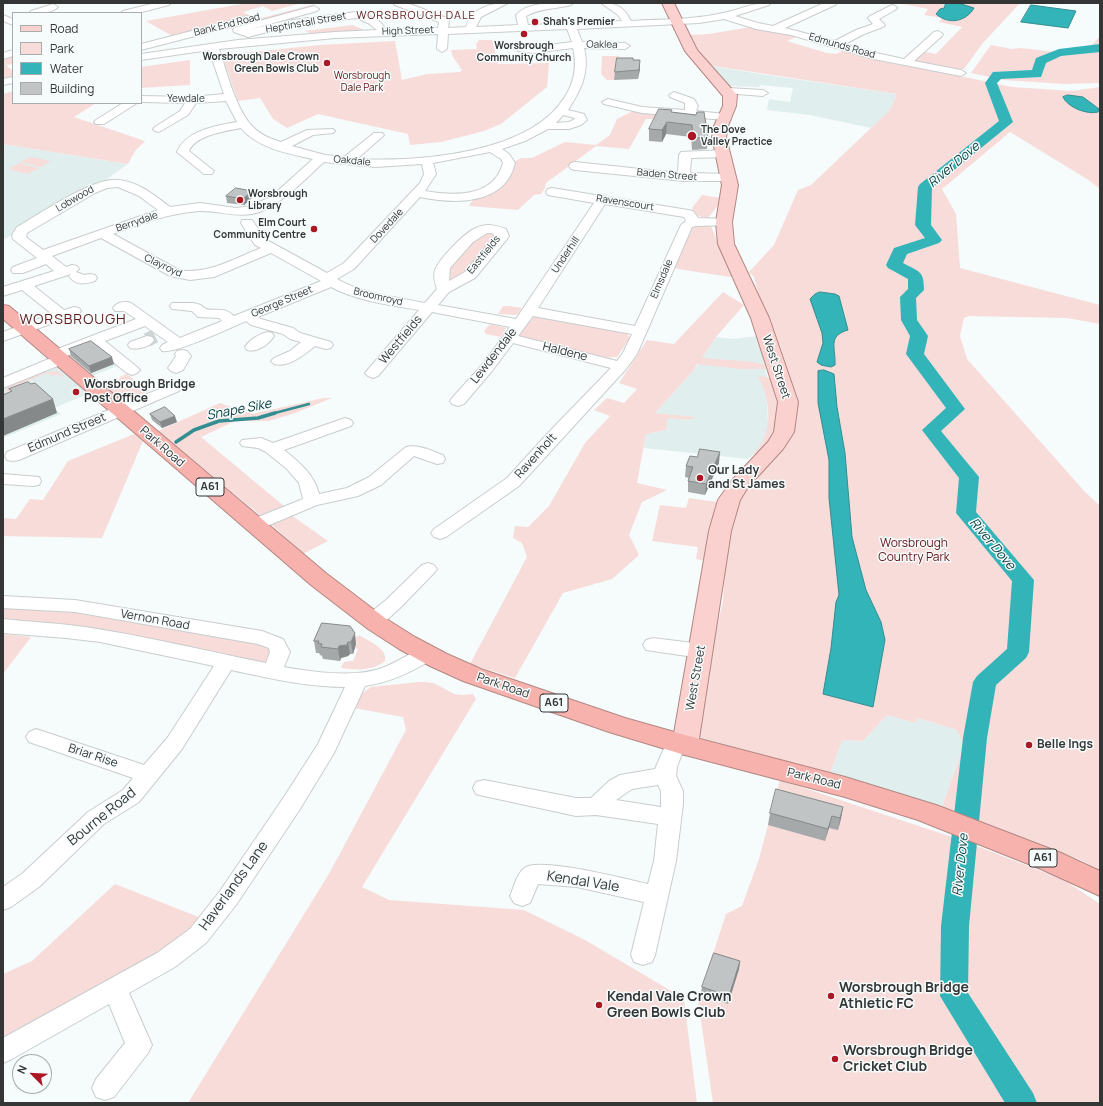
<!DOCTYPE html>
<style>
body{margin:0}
#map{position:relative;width:1103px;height:1106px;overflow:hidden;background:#f6fbfb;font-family:Manrope,sans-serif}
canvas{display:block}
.frame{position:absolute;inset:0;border:4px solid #343636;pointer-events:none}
.legend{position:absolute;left:12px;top:12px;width:130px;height:92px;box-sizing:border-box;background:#f6fbfb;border:1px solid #a8acac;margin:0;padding:5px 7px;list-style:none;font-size:12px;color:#343636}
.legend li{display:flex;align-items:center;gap:8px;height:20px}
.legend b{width:20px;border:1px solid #a8acac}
.north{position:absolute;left:12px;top:1054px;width:40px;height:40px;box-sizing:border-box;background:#f6fbfb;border:1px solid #a8acac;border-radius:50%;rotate:294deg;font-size:11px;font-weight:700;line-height:16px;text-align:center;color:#343636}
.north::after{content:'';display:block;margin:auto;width:14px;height:18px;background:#ab1725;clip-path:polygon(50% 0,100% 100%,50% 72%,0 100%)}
</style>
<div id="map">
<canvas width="1103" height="1106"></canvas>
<div class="frame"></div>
<ul class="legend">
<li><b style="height:5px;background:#fad1ce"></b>Road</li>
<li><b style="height:11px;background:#f7dcda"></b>Park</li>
<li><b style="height:11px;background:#33b4b8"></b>Water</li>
<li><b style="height:11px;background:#c0c4c4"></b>Building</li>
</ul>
<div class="north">N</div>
</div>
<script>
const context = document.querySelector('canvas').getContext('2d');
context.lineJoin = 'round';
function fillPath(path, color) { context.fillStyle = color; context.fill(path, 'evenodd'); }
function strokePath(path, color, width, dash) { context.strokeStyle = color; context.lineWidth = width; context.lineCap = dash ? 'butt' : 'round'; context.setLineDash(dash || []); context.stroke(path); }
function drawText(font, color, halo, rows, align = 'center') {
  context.font = font + ' Manrope,sans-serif'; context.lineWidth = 3; context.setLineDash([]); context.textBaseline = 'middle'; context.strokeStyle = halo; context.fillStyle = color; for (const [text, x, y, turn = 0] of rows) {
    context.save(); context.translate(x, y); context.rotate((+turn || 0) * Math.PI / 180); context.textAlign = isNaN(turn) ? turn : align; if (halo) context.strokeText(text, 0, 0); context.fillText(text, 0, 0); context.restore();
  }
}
fillPath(new Path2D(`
 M707,65L760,74L897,94L890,110L871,128L810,115L767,110L769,99L790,102L793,88L760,85L759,87L729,86Z
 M3,144L128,164L103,182L3,240Z
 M759,336L767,377H759L764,387L767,403L768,423L767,435L759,449L748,459L644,448L646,434L666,430L668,418L689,420L695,417L654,414L694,370L716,337L733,339Z
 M89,343L117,366L79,381L92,392L54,408L61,414L3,438V387L58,356Z
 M887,715L916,723L918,718L958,730L964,745L942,807L830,774L842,740L863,741Z`), '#e0eeee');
fillPath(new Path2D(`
 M247,3H301L272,11L263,6L243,12L250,16L174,37L146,21Z
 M899,3H1020L982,44L964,69L955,70L912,62L920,51L936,54L962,27L939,22L943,18L924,15L928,9Z
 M315,4L312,8L237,29H220Z
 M352,25L362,29L363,31L310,34V33L305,31Z
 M751,27L799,36L787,41L827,53L836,54L846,49L960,76L1012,87L1072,91L1100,87V189L1087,179L1010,132L942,189L956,214L960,268L1100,305V324L1067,318L969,316L964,318L960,336L967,359L1085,492L1100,506V870L1081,860L942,807L964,745L957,730L918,718L916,723L887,715L863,741L842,740L830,774L699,737L705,679L723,601L727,534L737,500L789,439L797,419V404L761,306L754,277L749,272L774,245L798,190L811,185L871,128L890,110L897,94L707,65L687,35L709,34Z
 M1100,36V83L1064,84L1004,80L971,73L991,45L1012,49L1020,48L1056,52L1091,46Z
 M479,40H492L498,64L549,63L547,87L501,124L484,131L441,142L410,145L408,134L318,114L287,128L273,119L260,98L238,101L222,55L320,45L395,41L402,80L427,74L460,72L462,70L453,57L451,50L477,49L476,44Z
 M13,54V64L6,65L13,71V78L3,81V58Z
 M602,56H619L614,80H607L601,74Z
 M190,60V85L141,88V67Z
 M13,91V103H96L74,117L145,141L135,151L128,164L3,144V94Z
 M633,111L656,114L653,119H646L629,149L596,146L546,183L545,188L541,194L534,195L518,210L469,206L475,196L484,193L512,163L521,158H532L565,142L596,145L610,135L617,119Z
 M31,157L51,161L41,167L20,162Z
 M19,163L39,168L28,174L8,169Z
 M702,195L721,198L720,203L708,218H704L694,214L692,208Z
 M694,224L709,225L711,226L732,276L730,277L678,269L672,266L688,229Z
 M484,230L496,234L494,239H491L486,245L488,247L467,273L446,284L447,266Z
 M723,292L744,305L716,337L702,358L754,362L765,365L766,369H740L697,364L694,370L655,413L696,417L689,420L668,418L666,430L646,434L637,483L667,490L642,502L629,535L639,555L612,579L563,593L515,678L470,664L527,557L522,543L513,538L515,526L528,527L549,506L585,443L610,416L594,410L607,398L624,403L637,389L619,383L647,340L674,344Z
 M503,306H509L522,308L517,315L498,314Z
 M536,315L625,331L630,338L617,357L602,358L526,339L517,335L529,317Z
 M490,324L506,328L501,337L486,334L484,331Z
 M57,371L64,376L62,377L58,374L52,376L47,373L10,388L12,391L8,393L6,390C12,379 46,372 57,371Z
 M127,374L142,386H130L118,382L120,377Z
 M758,376L767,377L774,380L781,402L780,423L761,455L753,454C774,435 771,400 758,376Z
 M111,382C123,390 142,386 149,391L124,402L103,385Z
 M324,398H332L295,413L269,421H235L201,437L284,506L261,516L158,431L220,403L252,414Z
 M134,434L143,441L102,538L3,536V518L16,519L30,499L43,500L68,461Z
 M689,498L717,502L706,561L696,559L698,547L652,541L660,505L686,508Z
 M291,515L328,541L303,554L271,524Z
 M3,606L74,610L259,642L271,646L274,654L268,665L3,622Z
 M3,634L31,637L3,674Z
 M359,635C368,641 388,648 385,661C373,671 356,670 341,668L344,662L353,661L358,649L355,648L357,643L353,640Z
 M419,682C424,682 431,682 435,684C453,692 452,697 473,694L476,699L362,887L389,900L524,910L585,940L673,992L684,1000L697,1103H188L330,872L406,730L403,717L354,708L360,695L371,687Z
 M780,780L964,841L1064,880L1100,904V1103H713L698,1000L726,914L742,906L759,859Z
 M115,884L201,918L152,961L3,1041V974L32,961Z`), '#f7dcda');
const water = new Path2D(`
 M946,3H958L974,8C966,22 948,25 936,14L940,9L944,8Z
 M1031,5L1076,11L1068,28L1021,22Z
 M1068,95L1083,97L1099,109L1098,112C1087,115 1067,107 1063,97Z
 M820,292L835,294L839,296L848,330C827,336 836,348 835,365L831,367L821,365L817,362L823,343L822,333L810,299L815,294Z
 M824,370L834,374L837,407L845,453L852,537L866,590L881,622L885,640L873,707L823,694L831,648L836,602L839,595L829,498V460L818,403V371Z`);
fillPath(water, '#33b4b8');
strokePath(water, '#338e91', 1);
strokePath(new Path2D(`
 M271,414L309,404`), '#338e91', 2.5);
strokePath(new Path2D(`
 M176,442L194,430L219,421L258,418L275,413`), '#338e91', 3.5);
fillPath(new Path2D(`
 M1100,44V52L1061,56L1046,63L1041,77L1001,79L997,83L1013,122L932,188L931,225L942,240L939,243L907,254L903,263C919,272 924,270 924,290L916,298L917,320L928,336L924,354L965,409L941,431L979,477L976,512L1034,580L1029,652L1026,658L996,685L987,738L969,926L968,993L1033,1093L1037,1103H1005L940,996L941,926L963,738L973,682L977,676L1007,649L1012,581L956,513L959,478L922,430L946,408L906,354L910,336L901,320L900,297L908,289V279L888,268L886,265L894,248L925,238L915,225L918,187L920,184L999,121L985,83L993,72L1032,70L1036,58L1059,49Z`), '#33b4b8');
strokePath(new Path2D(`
 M147,340L155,336`), '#cfd4d4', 14, [14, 7]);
const minor = new Path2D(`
 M155,3H171L169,5L138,13H121L123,11Z
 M393,3H407L447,18L449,20L448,28L466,27C471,8 491,3 508,3L481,17L476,27L518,25L516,15C528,1 556,3 573,3L571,5C556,9 540,8 526,16L528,25L622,21L618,15L601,3C617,3 624,7 631,21C662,19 693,20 723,13C742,9 751,3 771,3L769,5L735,16L758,23L773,26L824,3H837L835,5L785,28L835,41L856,30L873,24L868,18L870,16L892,5L895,6L897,8L895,10L879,19L885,25L883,27L864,34L845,44L876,53L904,59L934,32L938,31L943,34L942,36L914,61L961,70L966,73L961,76L874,59L791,35L756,29L724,19L699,23L577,29L582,42L625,43L630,46L625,49L584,48C590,72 581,90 568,110L584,114L587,120L581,125L569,129H548L525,141L502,149L509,154L515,163C505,206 453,204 420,197L354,269L337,279C364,294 395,297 425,303L437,289C435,283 433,276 435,270C439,259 465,232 476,228C486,223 495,225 506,229L509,236L507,239L475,278L449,292L438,305L516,319L594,203L548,195L546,192L548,189L552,188L688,210L693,211L698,218L729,219L730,222L729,225L696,226L692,227L637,354L626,369L519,486L446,537L440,539L434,537L431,533L434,529L507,478L548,433L611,368L513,343L492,371L464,404L458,406L452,404L450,401L452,398L482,365L510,327L432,312L378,376L373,378L368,376L365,373L419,310C390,305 357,301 331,287L258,317L261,319L293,328L300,333L331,342L333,345L331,348L326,349L315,346C304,355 288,368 274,364L271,361L274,358L290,351L301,342L290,339L283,334L251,325L246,321C230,328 175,354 162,351L160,348L162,345L168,342L145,326L105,341L137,367L140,370L137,373L132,375L127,373L93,346L64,357L68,360L65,363L3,388V378L51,358L48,355L50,352L136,319L124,311H115L113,308C117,302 125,301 131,303L180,338L222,321L219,318L198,317L192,311L172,309L170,306L172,303H193L201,305C206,312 214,309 222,310C227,310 230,313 234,316L321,281L271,253L214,277L190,280L170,276L101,238L52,256L66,267L72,265L77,266L79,269L76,272L84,275L90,274L95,275L97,278L95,281C84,284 76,286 69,276L71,274L34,286L64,310L74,307L79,308L81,311L79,314L3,341V332L52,314L22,290L3,296V287L54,271L46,264L23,273H13L11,270L13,267L37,258L13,239L12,235L17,227C40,214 94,176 119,180C139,182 154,195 170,207L200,203L236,208L251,206L272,196L313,159C289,154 257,148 241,128C226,131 195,135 189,151L214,171L212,174H204L177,152C186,130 216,126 237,122L226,101L196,103L188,115L159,132L155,131L153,129L155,127L180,111L185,103L141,102V96L192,97L224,94L209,50L141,60V54L238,40L335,32L377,30L368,23L356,18L286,27L248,37L234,32L233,30L234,28L314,6L319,9L317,11L248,30L285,21L356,12L375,18L382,24L386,30L438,28L439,22L395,5ZM567,29L572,42L533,47L522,46L517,49L518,51L533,53L573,48C577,65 575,80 566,95C532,154 419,162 357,159L382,137L384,135L382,133H374L344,157L325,155L292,146L313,135L333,133L335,131L333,129L307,130L281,142C271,139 261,135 254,128C236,111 227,72 219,49L335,38L438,34L437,49L442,52L447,49L448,34ZM563,115L575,118V119L569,122L556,123ZM490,152L501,159L503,163C494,198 453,196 425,191L436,174L433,163ZM324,162L376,167L422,164L424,174L420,183L344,263L327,273L265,239L252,220H242L241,223L255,245L261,248C235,258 208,275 179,270L113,234C141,224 169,213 199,211C220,210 240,220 262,211C286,200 304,180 324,162ZM118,187L139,196L158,210L43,250L26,237L27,233L95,193L107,188ZM605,204L684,217L686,221L681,225L635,326L538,308ZM487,233H492L495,236L465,272L449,281L450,268L473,242ZM533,316L632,334L623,353L617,361L518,336Z
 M53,4L58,7C51,14 38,13 29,13L31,11Z
 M3,15L13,19V25L3,21Z
 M250,16L253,17L255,19L253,21L141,50V44Z
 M13,50V56L3,59V53Z
 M13,77V83L3,85V79Z
 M728,88L763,90L768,93L763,96L724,93L723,91L724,89Z
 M674,92L694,99L698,106L696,111L725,114L729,115L731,117L729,119L725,120L642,113L604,104L602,102L608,99L642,107L685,110V103L670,97L669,95Z
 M123,103H137L104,124H96L94,122L96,120Z
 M723,150L727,151L729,154L727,157L691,158L690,173L729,174L733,175L735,178L733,181H684L575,170L571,169L569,166L571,163L575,162L678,173L679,155L681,152Z
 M267,332L272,333L274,336C269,344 257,353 247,350L245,347C249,340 259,334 267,332Z
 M147,336L152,337L154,340C150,347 138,350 130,348L128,345L130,342Z
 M182,350L187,351L191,356L183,370L176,373L171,371L168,368L176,356L175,354L177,351Z
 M174,383L179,385L182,388L179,391L19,460L13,461L7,460L5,456L7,452Z
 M345,418L351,420L353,423L351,426L284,450C299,462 314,474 319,494L347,488L369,477L406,447C418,444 432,451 443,455L445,459L443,463L437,464L414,456L381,485L358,496L317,505L260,529L254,531L248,529L245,525L248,521L303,499L299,483L287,469L266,452L258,448L242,446L240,443L242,440L261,438L273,443Z
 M3,474L39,477L41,481L39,485L33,486L3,484Z
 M428,563L434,565L437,569L434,573L400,608L380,626L373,627L366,626L363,621L366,616L386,600L422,565Z
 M3,596L75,600L262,631L283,639L290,652L284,667C311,672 356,678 382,668C397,663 410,652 426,647L433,649L436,654L433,659C411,672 391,682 365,686L334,753L300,809L236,905L206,943L175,967L129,993L152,1045L148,1053L114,1097L105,1100L96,1097L92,1088L96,1079L125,1043L109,1004L12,1059L3,1063V1038L157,953L190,929L220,891L284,797L318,744L345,687C306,687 269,678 231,670L182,749L139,802L104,824L39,887L11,907L3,910V887L23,873L88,812L123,790L133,778L29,742L26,737L29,732L36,729L144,765L168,737L214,666L100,642L66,638L3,633V619C30,622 58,623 85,627C146,636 206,651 266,663L270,652L269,648L258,644L75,612L3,608Z
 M653,638L701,644L708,646L711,651L708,656L701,658L646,650L643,645L646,640Z
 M676,735L683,737L686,743L677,767L676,776L683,791V804L676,861L655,955L652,962L643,965L634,962L631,955L644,902L577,887L538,884L530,903L522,906L514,903L510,896C514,887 517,872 526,867C544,858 626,879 648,884L654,861L658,824L596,815L576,816L484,796L476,794L473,788L476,782L484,780L576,798H591L609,781L620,775L655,769L669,737ZM658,785L661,791V807L616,800L632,789Z`);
const major = new Path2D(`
 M662,3H674L697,50L737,95L736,106L728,126L726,137L738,185L732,222L734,244L769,318L798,402L794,432L783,449L748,487L740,500L731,531L698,745L694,752L685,755L676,752L672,745L709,531L718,500L733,479L768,442L774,432L778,402L751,318L718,244L716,222L722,185L712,137L714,126L723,106V96L685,51Z`);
const highway = new Path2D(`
 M3,305L9,306L327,574L385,618L415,637L447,654L481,669L625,718L685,735L845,777L936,805L1061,853L1100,871V896L1041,869L918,820L845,797L685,755L609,732L463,681L430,666L399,649L368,629L311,585L3,319Z`);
strokePath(minor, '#c9cdcd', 2);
strokePath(major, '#b38783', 2);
strokePath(highway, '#b38783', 2);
fillPath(minor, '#fff');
fillPath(major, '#fad1ce');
fillPath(highway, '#f7b2ad');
fillPath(new Path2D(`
 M633,60L640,69L638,79L614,80L615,72Z
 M671,112L696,115L708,137L707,149L692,150L691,137L666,134L662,142L649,141V129Z
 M226,196L253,197L244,205L227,203Z
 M69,349L114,364L91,373L71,356Z
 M150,414L177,422L162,428L152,420Z
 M719,463L705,495L688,492V481L689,478L685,477L686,466Z
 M322,623L356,644L353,654H350L348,656L341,658L340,661L323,659L322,656L320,655L319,653H316L314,641Z
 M843,807L838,830L829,828L825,841L768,825L770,813Z
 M740,961L739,969L728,1004L701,995L702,987Z`), '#a5a9a9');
fillPath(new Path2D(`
 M640,60V69L638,79L639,70Z
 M667,122L666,134L662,142V130Z
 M252,191L253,197L244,205L243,199Z
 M112,357L114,364L91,373L89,366Z
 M53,399L57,413L3,436V419Z
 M175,416L177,422L162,428L160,422Z
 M720,452L719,463L705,495L706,484Z
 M355,633L356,644L353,654L351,642Z
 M348,642L350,654L348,656L341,658L340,661L338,649L339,646Z
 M843,807L841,819L838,830L840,818Z
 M832,816L829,828L825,841L828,829Z
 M740,961L739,969L728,1004L729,996Z`), '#868989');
const building = new Path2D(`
 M617,58H633V60H640L639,70L615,72Z
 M659,109L672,110L671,112L696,115L697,112H704L708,137L693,138L692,125L667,122L662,130L649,129Z
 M236,188L252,191L243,199L226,196Z
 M91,341L112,357L89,366L69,349Z
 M28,382L31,384L35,383L53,399L3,419V395L12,391L9,389Z
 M165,407L175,416L160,422L150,414Z
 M700,449L720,452L706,484L688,481L693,467L686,466L690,456L697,457Z
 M322,623L350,626L355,633L351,642H348L347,645L339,646L338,649L321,647L322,644L318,643L319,641H314Z
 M776,789L843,807L840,818L832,816L828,829L770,813Z
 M714,953L740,961L729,996L702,987Z`);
fillPath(building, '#c0c4c4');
strokePath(building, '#868989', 1);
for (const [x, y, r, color] of [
 [535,22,4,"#ab1725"],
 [524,34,4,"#ab1725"],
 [327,63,4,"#ab1725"],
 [692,136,5,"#ab1725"],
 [240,200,4,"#ab1725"],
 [314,229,4,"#ab1725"],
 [76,392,4,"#ab1725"],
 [700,478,4,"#ab1725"],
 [1029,745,4,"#ab1725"],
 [831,996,4,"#ab1725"],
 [599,1005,4,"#ab1725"],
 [835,1059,4,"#ab1725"]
]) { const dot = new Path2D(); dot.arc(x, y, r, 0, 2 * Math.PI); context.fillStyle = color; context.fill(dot); strokePath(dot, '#f6fbfb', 1.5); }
drawText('bold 10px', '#343636', '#f6fbfb', [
 ["Shah's Premier",543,22],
 ["Worsbrough",524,46,"center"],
 ["Community Church",524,58,"center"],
 ["Worsbrough Dale Crown",319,57,"right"],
 ["Green Bowls Club",319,69,"right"],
 ["The Dove",701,130],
 ["Valley Practice",701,142],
 ["Worsbrough",248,194],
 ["Library",248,206],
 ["Elm Court",306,223,"right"],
 ["Community Centre",306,235,"right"]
], 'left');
drawText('10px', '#343636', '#f6fbfb', [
 ["Heptinstall Street",306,23,-10],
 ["Bank End Road",227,25,-14],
 ["High Street",408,31,-2],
 ["Oaklea",602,45,1],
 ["Edmunds Road",842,46,16],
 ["Yewdale",186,99],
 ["Oakdale",352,161,5],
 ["Baden Street",667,175,5],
 ["Lobwood",75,199,-30],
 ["Ravenscourt",625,203,9],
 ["Berrydale",137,222,-19],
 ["Dovedale",387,226,-47],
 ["Eastfields",484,255,-51],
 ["Underhill",566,255,-56],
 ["Clayroyd",163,266,25],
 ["Elmsdale",662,279,-67],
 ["Broomroyd",378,297,13],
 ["George Street",282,302,-23]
]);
drawText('10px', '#621417', '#f6fbfb', [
 ["Worsbrough",362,76],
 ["Dale Park",362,88]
]);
context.letterSpacing = '1px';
drawText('11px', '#5e1a1a', '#f6fbfb', [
 ["WORSBROUGH DALE",416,16]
]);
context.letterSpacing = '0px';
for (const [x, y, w] of [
 [210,487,28],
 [554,703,28],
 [1043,858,28]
]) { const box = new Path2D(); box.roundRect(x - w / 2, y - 9, w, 18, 3); context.fillStyle = '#f6fbfb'; context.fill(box); strokePath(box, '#343636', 1); }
drawText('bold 11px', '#343636', null, [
 ["A61",210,487],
 ["A61",554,703],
 ["A61",1043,858]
]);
drawText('12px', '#343636', '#f6fbfb', [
 ["Westfields",401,340,-50],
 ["Haldene",565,352,14],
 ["Lewdendale",494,356,-52],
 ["West Street",776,367,72],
 ["Edmund Street",67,433,-23],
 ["Park Road",162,447,41],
 ["Ravenholt",536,456,-48],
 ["Vernon Road",155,620,10],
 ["West Street",696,678,-80],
 ["Park Road",503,686,19],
 ["Briar Rise",93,756,18],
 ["Park Road",814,779,14]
]);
drawText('bold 12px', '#343636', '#f6fbfb', [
 ["Worsbrough Bridge",84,385],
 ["Post Office",84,399],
 ["Our Lady",708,471],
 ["and St James",708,485],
 ["Belle Ings",1037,745]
], 'left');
drawText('12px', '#621417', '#f6fbfb', [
 ["Worsbrough",914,544],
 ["Country Park",914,558]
]);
drawText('italic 13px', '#003b3d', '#f6fbfb', [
 ["River Dove",954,165,-40],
 ["Snape Sike",239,410,-11],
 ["River Dove",992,544,50],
 ["River Dove",961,865,-84]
]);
context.letterSpacing = '1px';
drawText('14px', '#5e1a1a', '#f6fbfb', [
 ["WORSBROUGH",73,320]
]);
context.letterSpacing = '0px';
drawText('14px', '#343636', '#f6fbfb', [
 ["Bourne Road",102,817,-39],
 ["Kendal Vale",583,882,9],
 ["Haverlands Lane",234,886,-54]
]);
drawText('bold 14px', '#343636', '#f6fbfb', [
 ["Worsbrough Bridge",839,988],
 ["Athletic FC",839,1004],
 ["Kendal Vale Crown",607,997],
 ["Green Bowls Club",607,1013],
 ["Worsbrough Bridge",843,1051],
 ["Cricket Club",843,1067]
], 'left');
</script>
